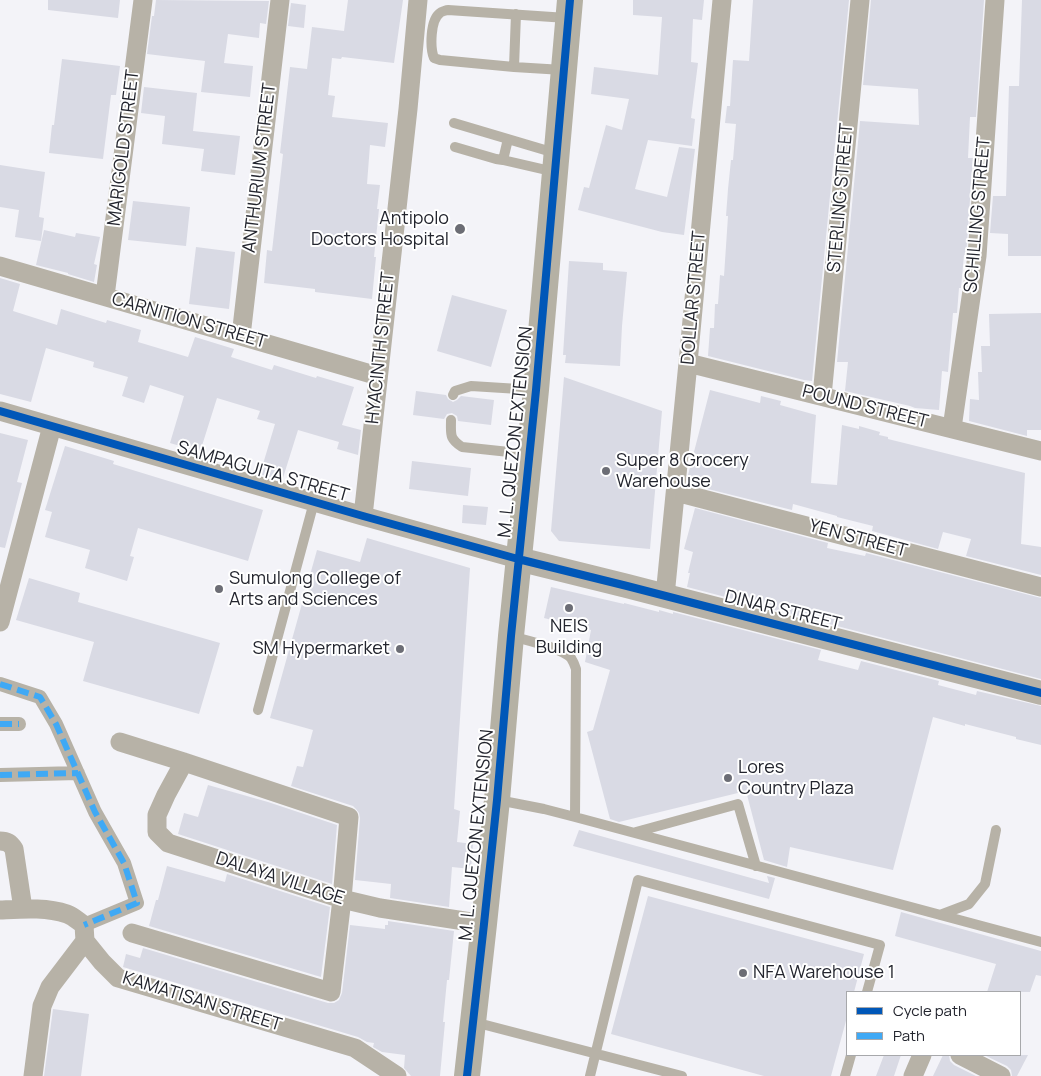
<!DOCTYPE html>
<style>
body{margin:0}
#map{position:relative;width:1041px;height:1076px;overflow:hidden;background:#f3f3f8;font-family:Manrope,sans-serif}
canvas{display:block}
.legend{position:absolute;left:846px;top:991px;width:175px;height:65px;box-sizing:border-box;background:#fff;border:1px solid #a7a8ab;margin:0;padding:6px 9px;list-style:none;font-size:15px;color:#23252e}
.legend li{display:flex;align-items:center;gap:10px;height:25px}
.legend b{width:25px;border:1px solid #a7a8ab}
</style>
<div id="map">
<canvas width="1041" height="1076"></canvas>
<ul class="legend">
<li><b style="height:6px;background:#0057b8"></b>Cycle path</li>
<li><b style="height:6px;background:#3fa9f5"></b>Path</li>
</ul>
</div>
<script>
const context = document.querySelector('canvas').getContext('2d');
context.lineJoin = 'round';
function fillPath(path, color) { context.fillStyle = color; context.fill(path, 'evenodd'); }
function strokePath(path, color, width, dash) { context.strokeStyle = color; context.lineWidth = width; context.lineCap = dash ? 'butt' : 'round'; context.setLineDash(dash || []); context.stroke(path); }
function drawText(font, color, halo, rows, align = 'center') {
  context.font = font + ' Manrope,sans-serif'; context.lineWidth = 4; context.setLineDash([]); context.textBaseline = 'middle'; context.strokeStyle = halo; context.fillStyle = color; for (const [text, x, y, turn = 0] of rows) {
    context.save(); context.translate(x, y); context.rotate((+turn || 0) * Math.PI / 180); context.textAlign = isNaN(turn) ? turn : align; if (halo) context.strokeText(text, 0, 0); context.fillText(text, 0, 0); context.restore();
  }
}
fillPath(new Path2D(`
 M48,0H120L118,18L48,10Z
 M156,0L269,1L266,24L260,23L259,38L228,34L224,63L253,66L250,97L201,92L205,61L147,54L152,16H154Z
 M348,0H403L394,63L342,57L341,59L332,58L328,95L335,96L332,117L388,123L385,147L370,145L367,184L380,185L377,209H379L374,257H376L372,299L315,292V289L264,283L267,250L272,251L283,154L280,153L290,67L307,69L312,27L344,31Z
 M633,0H704L702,20L693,19L691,62L698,63L691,118L695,119L692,146L648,140L635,189L667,197L679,147L695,149L684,235L662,232L578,210L584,187L589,188L606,125L622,130L629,99L591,94L594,67L658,75L662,17L633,15Z
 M753,0H849L812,381L804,380L708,356L710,328H714L715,304H718L720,275L724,276L728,216H726L728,189L731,160H733L736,124L725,123L727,106H730L733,60L749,61Z
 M871,0H984L976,117H970L968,158H973L966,255H964L961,288H959L957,313H953L948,372L942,371L939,410L915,408L910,406L845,391L848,362H837L860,121L919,125L918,89L863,85Z
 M1022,0H1041V256H1008V234L990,233L993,196H1006L1009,86H1019Z
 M291,3L306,5L304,28L288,26Z
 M62,59L120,66L116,95H111L103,159L49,153L52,125H54Z
 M144,87L197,93L193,131L240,136L235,175L201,171L204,149L162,144L165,116L141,113Z
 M0,165L45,172L39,217L44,218L41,241L15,237L19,210L0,207Z
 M133,201L190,207L186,246L128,240Z
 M44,230L75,237L76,233L100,237L94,264L97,265L94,282L68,274V273L36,265Z
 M196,247L235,252L229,309L189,304Z
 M569,261L603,263V270L627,272L622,326L620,366L565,363L566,355H563Z
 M0,278L20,284L13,311L57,325L61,309L106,323L107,320L141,330L138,342L188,357L195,337L234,349L231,357L272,370L274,365L316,378L317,376L354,387L342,425L361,430L358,455L337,449L339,442L298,430L282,481L260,474L275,424L257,419L260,411L217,398L200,452L170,443L184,396L150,385L144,403L122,396L128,377L93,367L94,362L46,348L31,402L0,394Z
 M452,295L507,310L491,367L437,351Z
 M1041,313V430H1027V436L969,421L970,399L979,400L978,372H982L981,346H990L989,314Z
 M564,377L662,411L650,549L559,541L551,531Z
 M710,390L760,403L761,396L781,401L780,405L816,415L811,483L837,485L842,425L859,429V426L880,432L879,435L888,437V439L1025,473L1021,544L1041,547V575L966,556L971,539L943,532L938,549L872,531L873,526L837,517V516L793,504L792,510L700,487L702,480L688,477V475Z
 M416,391L446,395L448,399L453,402L457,400L461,396L494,400L491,425L458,421L457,416L452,413L447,414L444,419L413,415Z
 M0,433L28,440L17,482L22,483L5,548L0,547Z
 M65,446L114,461L113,464L263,510L248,561L138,528L130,556L134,557L127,581L85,568L90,550L45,537L52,512L45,510Z
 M412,461L471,468L468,496L409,489Z
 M463,505L488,507L486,525L462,523Z
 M695,508L828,543L827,548L865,556L866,553L1041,598V679L687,587L690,573H688L693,552L684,549Z
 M367,538L470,568L454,809L460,811L457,842L473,844L471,869L452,867L449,907L390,898L391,884L355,880L360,818L359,813L356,809L353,806L291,786L297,766L303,767L313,730L270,718L317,550L360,562Z
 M29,578L80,593L78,602L220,643L199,714L83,681L94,642L16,620Z
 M551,587L624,604V603L659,612V610L673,614V612L821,650L818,660L858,670L861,661L939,681L938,685L976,695L977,691L1041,706V745L1016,739V737L965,724V726L933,717L893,870L790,847L787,867L764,860L746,791L619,822L610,819L587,732L593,730L610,670L585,662L591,630L544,618Z
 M208,785L268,802L337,825L332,884L178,834L184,813L198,817Z
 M579,830L769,883L767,876L775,878L769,899L573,846Z
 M167,866L225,882L227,874L330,907L321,977L149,926L156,900H158Z
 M648,896L864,954L854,992H847V1017L831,1076H764L611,1034Z
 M901,912L1041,951V976L1036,975L1030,992H987L996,964L895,936Z
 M388,921L454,931L449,980H447L443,1022H445L440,1076H411L404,1068L405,1055L382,1052L373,1047L374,1043L367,1042L358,1037L123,967L126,954L140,958L143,948L328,1003H334L339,1000L342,993L350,925L385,929V925H388Z
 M53,1009L89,1014L81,1076H44Z
 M884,1055H901L894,1076H876Z
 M943,1055H949L950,1061L954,1065L976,1076H933Z
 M984,1055H1028L1017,1076H1012L1011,1070L1007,1066Z`), '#d9dae4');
strokePath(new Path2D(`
 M514,67L516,14
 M563,70L514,67L440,60L434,58C430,48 430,20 440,13C440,12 447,10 448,10L567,18
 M454,123L555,153
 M455,147L496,159L503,160L508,139
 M503,160L555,172
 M453,395L455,391L471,386L535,390
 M451,420C451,435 449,438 462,447L528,454
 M511,636C525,640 562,648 571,658C573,661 575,666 576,669L575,817
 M258,710L314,502
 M498,800L544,809L575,817L1041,942
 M636,832L738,804L756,866
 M940,915L969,904L985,884L996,830
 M474,1022L682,1076
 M590,1076L638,880L880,945L867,992
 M845,1076L851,1055`), '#b7b2a7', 10);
strokePath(new Path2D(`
 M0,684L40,697L56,724L95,812L124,863L137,903L84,925
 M0,724H19
 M0,775L78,773`), '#b7b2a7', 14);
strokePath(new Path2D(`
 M0,266L378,376
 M105,296L143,0
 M241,336L280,0
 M688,363L1041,451
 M822,396L860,0
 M0,411L363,516L518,559
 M952,428L977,256L995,0
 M676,492L1041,587
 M363,516L408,109L418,0
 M665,596L688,363L722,0
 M0,622L52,426
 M120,742L184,762L349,817L342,899L331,992L132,933
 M184,762L166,795L157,815V832L168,843L342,899L380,908L484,924
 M0,841C7,841 10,843 14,849L23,909
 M0,910C22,909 46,907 67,914C73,916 78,921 84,925L85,941L102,962L118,978L355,1048L397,1076
 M960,1055L1001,1076
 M33,1076L42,1006L50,987L85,941
 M913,1076L922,1055`), '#b7b2a7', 19);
strokePath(new Path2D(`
 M518,559L627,586L1041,693`), '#b7b2a7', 24);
strokePath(new Path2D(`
 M467,1076L484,924L497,800L511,636L536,390L570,0`), '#b5b1a4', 26);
strokePath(new Path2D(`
 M0,684L40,697L56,724L95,812L124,863L137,903L84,925
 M0,724H19
 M0,775L78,773`), '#3fa9f5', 6, [12, 6]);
strokePath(new Path2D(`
 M0,411L363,516L518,559L627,586L1041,693
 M467,1076L484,924L497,800L511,636L536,390L570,0`), '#0057b8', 8);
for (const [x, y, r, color] of [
 [460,229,6,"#6c6d75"],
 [606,471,5,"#6c6d75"],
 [219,589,5,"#6c6d75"],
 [569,608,5,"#6c6d75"],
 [400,649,5,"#6c6d75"],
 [728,778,5,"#6c6d75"],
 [743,973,5,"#6c6d75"]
]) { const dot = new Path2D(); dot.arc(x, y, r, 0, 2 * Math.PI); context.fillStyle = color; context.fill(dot); strokePath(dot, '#fff', 2); }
drawText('18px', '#23252e', '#fff', [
 ["MARIGOLD STREET",124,148,-83],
 ["ANTHURIUM STREET",260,168,-83],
 ["STERLING STREET",841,198,-85],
 ["SCHILLING STREET",978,215,-85],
 ["DOLLAR STREET",694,298,-85],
 ["CARNITION STREET",189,321,16],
 ["HYACINTH STREET",381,348,-84],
 ["POUND STREET",865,407,14],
 ["M. L. QUEZON EXTENSION",516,432,-84],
 ["SAMPAGUITA STREET",263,472,16],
 ["YEN STREET",858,539,15],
 ["DINAR STREET",783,611,14],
 ["M. L. QUEZON EXTENSION",477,835,-84],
 ["DALAYA VILLAGE",280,879,18],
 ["KAMATISAN STREET",202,1002,17]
]);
drawText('18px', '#23252e', '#fff', [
 ["Antipolo",449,219,"right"],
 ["Doctors Hospital",449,240,"right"],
 ["Super 8 Grocery",616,461],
 ["Warehouse",616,482],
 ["Sumulong College of",229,579],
 ["Arts and Sciences",229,600],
 ["NEIS",569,627,"center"],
 ["Building",569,648,"center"],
 ["SM Hypermarket",390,649,"right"],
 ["Lores",738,768],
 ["Country Plaza",738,789],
 ["NFA Warehouse 1",753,973]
], 'left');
</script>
